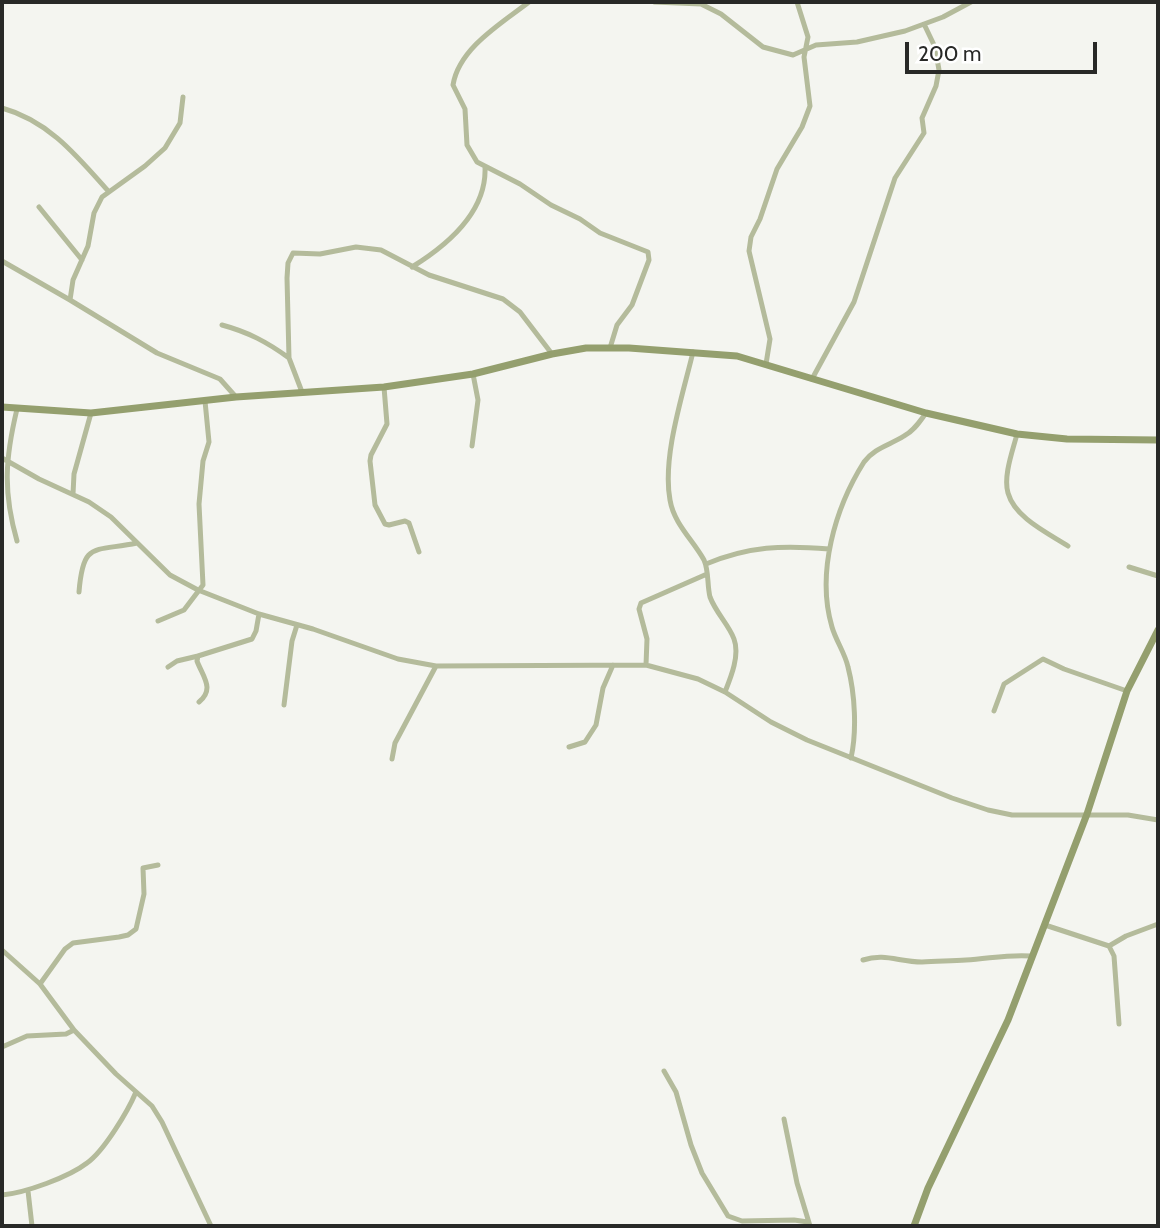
<!DOCTYPE html>
<style>
body{margin:0}
#map{position:relative;width:1160px;height:1228px;overflow:hidden;background:#f4f5f0;font-family:Cabin,sans-serif}
canvas{display:block}
.frame{position:absolute;inset:0;border:4px solid #282927;pointer-events:none}
.scale{position:absolute;left:905px;top:42px;width:192px;height:32px;box-sizing:border-box;border:4px solid #282927;border-top:0;padding-left:9px;font-size:21px;line-height:24px;white-space:nowrap;color:#282927;-webkit-text-stroke:5px #fff;paint-order:stroke}
</style>
<div id="map">
<canvas width="1160" height="1228"></canvas>
<div class="frame"></div>
<div class="scale">200 m</div>
</div>
<script>
const context = document.querySelector('canvas').getContext('2d');
context.lineJoin = 'round';
function strokePath(path, color, width, dash) { context.strokeStyle = color; context.lineWidth = width; context.lineCap = dash ? 'butt' : 'round'; context.setLineDash(dash || []); context.stroke(path); }
strokePath(new Path2D(`
 M529,2C502,23 459,48 453,85L465,109L467,145L477,162L520,184L551,205L580,219L600,233L648,252L649,260L632,305L617,325L610,348
 M654,2L701,4L721,14L763,47L793,55L816,45L857,42L905,31L943,17L971,2
 M2,108C49,121 77,156 109,192
 M39,207L82,260
 M2,261L70,300L157,353L220,379L236,397
 M412,267C446,246 487,212 485,167
 M70,300L73,280L88,246L94,213L102,197L145,166L165,148L180,123L183,97
 M222,325C248,332 267,342 289,358
 M693,352C683,394 662,457 670,500C674,524 693,540 704,560C709,571 707,585 710,597C716,613 729,625 734,639C740,655 731,677 725,692
 M766,364L770,339L749,251L751,237L760,219L777,169L802,127L810,106L804,57L808,37L797,2
 M812,379L854,302L895,178L924,133L922,118L936,86L939,70L935,47L924,24
 M384,387L387,424L371,455L370,461L375,505L385,524L389,525L405,521L409,523L419,552
 M302,392L289,358L287,278L288,263L293,253L320,254L356,247L381,250L429,275L503,299L520,312L552,354
 M17,409C5,459 3,492 17,541
 M1017,434C1013,450 1003,476 1008,493C1015,518 1048,533 1068,546
 M472,446L478,400L473,374
 M2,458L39,479L89,502L111,517L170,575L198,590L259,614L313,629L398,659L436,666L646,665L698,679L725,692L771,722L807,740L952,798L988,810L1012,815H1128L1158,820
 M73,494L74,474L91,413
 M706,564C749,546 783,545 829,549
 M1129,567L1158,576
 M79,592C83,541 93,552 137,543
 M158,621L184,610L203,585L199,504L203,461L209,442L205,401
 M646,665L647,639L639,609L641,603L707,574
 M168,667L177,661L198,656
 M199,702C215,689 203,677 197,661L198,656L252,639L256,631L259,614
 M284,705L292,641L297,625
 M994,711L1004,684L1043,659L1064,669L1127,691
 M569,747L585,742L596,725L603,688L613,665
 M851,758C857,731 855,694 848,667C845,653 836,641 832,627C816,573 835,508 864,462C874,448 890,445 904,436C914,431 920,421 926,413
 M392,759L395,743L436,666
 M1045,925L1109,946L1114,956L1119,1024
 M1109,946L1126,936L1158,924
 M2,950L40,984L74,1030L116,1074L152,1106L162,1122L211,1226
 M863,960C885,953 899,962 922,962C936,961 951,961 966,960C988,959 1008,954 1031,956
 M40,984L65,949L73,943L119,937L128,935L136,929L144,894L143,868L158,865
 M2,1047L27,1036L66,1034L74,1030
 M664,1071L676,1092L691,1145L702,1173L728,1216L742,1221L794,1220L808,1222
 M784,1119L797,1183L810,1226
 M28,1191L32,1226
 M2,1195C25,1193 69,1177 87,1163C104,1151 128,1111 136,1092`), '#b4bb9b', 5);
strokePath(new Path2D(`
 M2,407L91,413L236,397L384,387L473,374L552,354L586,348H629L737,356L926,413L1017,434L1067,439L1158,440
 M914,1226L928,1188L1008,1020L1087,814L1127,691L1158,630`), '#949f6e', 7);
</script>
